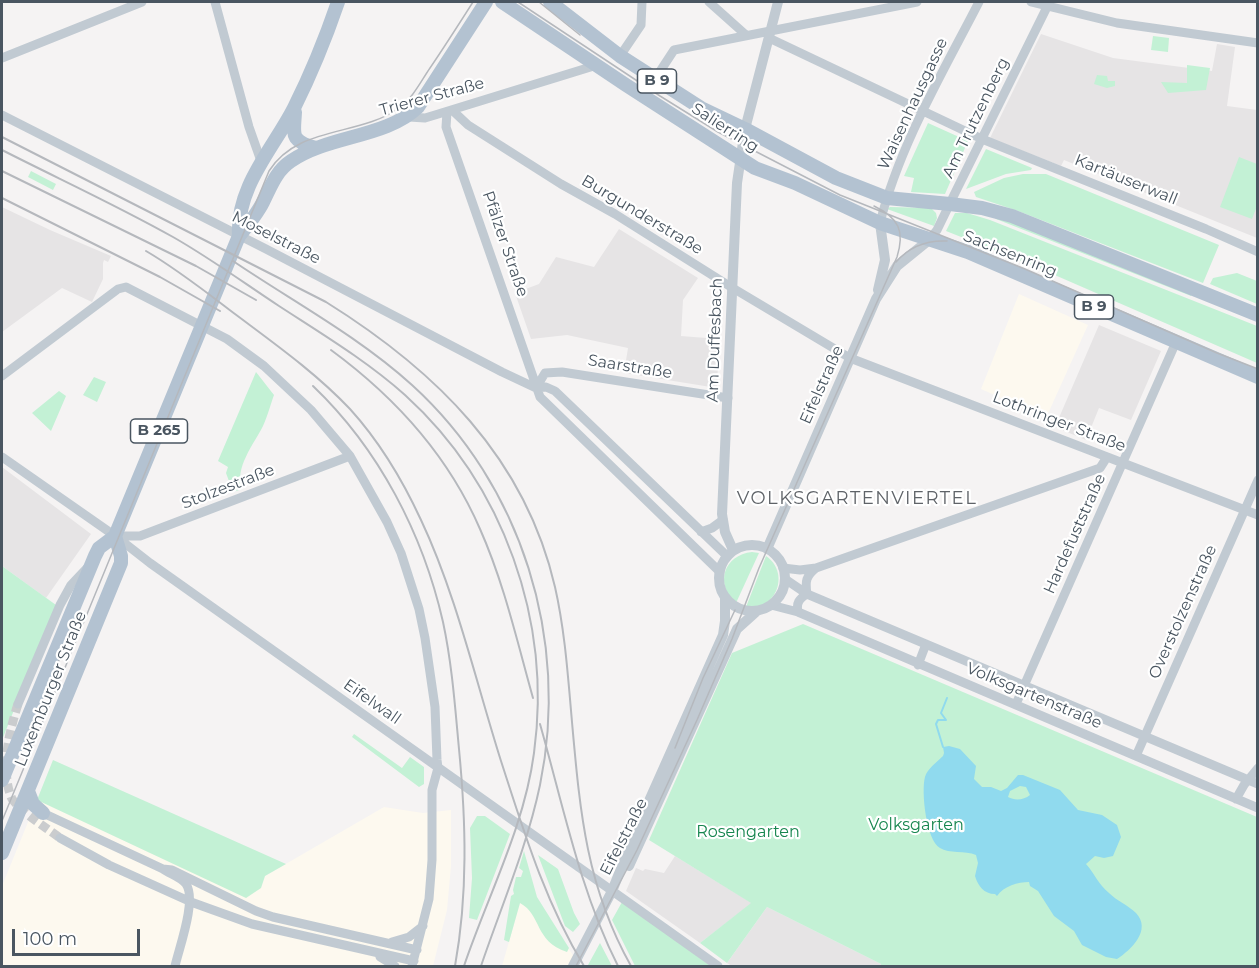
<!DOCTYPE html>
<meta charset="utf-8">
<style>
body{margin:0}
#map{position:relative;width:1259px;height:968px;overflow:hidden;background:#f5f3f3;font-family:Montserrat,sans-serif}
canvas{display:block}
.frame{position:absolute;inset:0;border:3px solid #4a5661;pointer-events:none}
.scale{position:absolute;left:12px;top:929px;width:128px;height:27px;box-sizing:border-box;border:3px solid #4a5661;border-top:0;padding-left:8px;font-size:18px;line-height:21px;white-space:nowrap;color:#4a5661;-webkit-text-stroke:4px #fff;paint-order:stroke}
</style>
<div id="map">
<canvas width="1259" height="968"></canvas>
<div class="frame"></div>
<div class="scale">100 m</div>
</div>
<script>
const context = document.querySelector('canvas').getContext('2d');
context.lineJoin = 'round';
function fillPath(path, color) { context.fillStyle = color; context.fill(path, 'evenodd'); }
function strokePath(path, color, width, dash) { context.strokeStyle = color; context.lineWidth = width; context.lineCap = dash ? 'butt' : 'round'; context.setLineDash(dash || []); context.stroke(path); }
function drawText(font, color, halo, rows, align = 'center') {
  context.font = font + ' Montserrat,sans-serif'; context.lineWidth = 4.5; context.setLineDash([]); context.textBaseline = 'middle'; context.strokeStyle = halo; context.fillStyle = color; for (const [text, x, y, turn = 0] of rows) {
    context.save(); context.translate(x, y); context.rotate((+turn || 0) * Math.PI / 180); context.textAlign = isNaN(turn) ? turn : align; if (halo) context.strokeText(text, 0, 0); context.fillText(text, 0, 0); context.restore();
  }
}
fillPath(new Path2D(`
 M1019,294L1088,325L1046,418L981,389Z
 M37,800L261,888L265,876L384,807L423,813L451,810V866L447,910L433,966H2V886Z
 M526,896L557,931L580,966H502L520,903Z`), '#fdf9ef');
fillPath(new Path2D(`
 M1041,34L1113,58L1212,71L1217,44L1235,47L1227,106L1257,110V238L1064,160L1061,166L990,138Z
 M2,207L50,230L111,256L108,262L104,260L103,263V279L92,302L62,288L2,332Z
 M619,229L698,278L683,300L681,336L719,339L717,388L624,373L628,348L567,335L531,339L515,293L539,284L556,257L594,267Z
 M1099,325L1161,351L1131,420L1099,408L1086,440L1055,427Z
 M2,467L91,534L46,598L2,566Z
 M675,856L752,903L700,943L626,891L636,868L643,871L645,869L664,873Z
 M767,907L881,964V966H732L727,963Z`), '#e6e4e5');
fillPath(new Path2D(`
 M1153,36L1169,38L1168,52L1151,50Z
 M1187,65L1210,68L1206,90L1168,93L1161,82L1187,83Z
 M1097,75L1107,76L1108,81H1115V86L1107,88L1094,84Z
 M928,123L968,141L945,194L911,192L914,178L904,176Z
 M986,149L1032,168L1031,170L1006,174L966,189Z
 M1239,157L1257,164V206L1252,219L1220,207Z
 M31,171L56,184L53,190L28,177Z
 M1023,174H1046L1219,245L1203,283L1018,211L976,197L974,192L1004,178Z
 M890,207L931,208L936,213L937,218L934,226L887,209Z
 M955,213H967L990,220L1257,326V363L1034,266L946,231Z
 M992,214L1193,291L1191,296L996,219Z
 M1237,273L1257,281V304L1210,284L1213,278Z
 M256,372L274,395C270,406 268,415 263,426C254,444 234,468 242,489L233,492L226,473L228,467L218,461Z
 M94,377L106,382L97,402L83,395Z
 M59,391L66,396L51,431L32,413Z
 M752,552L759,553L736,603C714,584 724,555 752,552Z
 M766,556C791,573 776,612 746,607Z
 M2,566L56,605L2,740Z
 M803,624L1257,817V966H881V964L767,907L727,963L700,943L751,903L649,840L732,653Z
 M354,734L402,768L410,757L424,767V784L419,787L352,737Z
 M53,760L286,864L265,876L261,888L246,898L37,800Z
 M477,816H485L510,834L477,920L469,918L472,878L470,828Z
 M524,851L537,897L569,948L567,952C534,941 542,915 520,903L509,942L504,940L511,896L514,894L513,890L516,877H521L523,871L519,868Z
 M538,855L558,869L574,913L580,924L573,932L565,926Z
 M622,902L711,966H635L612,920Z
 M600,943L612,966H589L588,965Z`), '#c3f1d5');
fillPath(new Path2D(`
 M949,746L960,749L976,766L974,779L982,787H991L1001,791L1007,788L1018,775H1023L1060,790L1078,810L1102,815L1117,825L1121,837L1113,856L1104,858L1095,856L1086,864C1095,874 1098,884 1109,893C1117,901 1128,905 1136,913C1152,930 1131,950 1117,959L1106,957L1082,945L1074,931L1054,916L1038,891L1030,886L1029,882C1018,882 1004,886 997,896L995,894C984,894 978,886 975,876L978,863L976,855C965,850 949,854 940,848C926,840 921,791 925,777C927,769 937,762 943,756L944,753L943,747ZM1020,786L1026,787L1030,795C1024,800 1015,801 1008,797L1010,791Z`), '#90daee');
strokePath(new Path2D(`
 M943,747L936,724L938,720H946L941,713L947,698`), '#90daee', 2);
strokePath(new Path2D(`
 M18,704C9,732 0,772 12,799C25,815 44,826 60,838`), '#caccce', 9, [9, 4.5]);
strokePath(new Path2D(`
 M215,2L249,127L261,161
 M709,2L746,35
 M1031,2L1117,23L1258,43
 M769,38L982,139L1206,229L1258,252
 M620,56L641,25L642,2
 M2,58L142,2
 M655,79L674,50L917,2
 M452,110L468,125L561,184L615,214L731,287L850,358L1258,515
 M447,112L446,127L540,397L720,572
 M2,115L266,249L502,372L536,388L546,387L555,391L727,556
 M409,117L425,118L435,115L597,65
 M880,223C899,146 943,72 979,2
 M929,240L937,230L955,193L1047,7
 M2,376L118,289L126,287L227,339L264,366L311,410L350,456L387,522L401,553L419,609L425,638L435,707L437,760L438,768L432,790V860L429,899L412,966
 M536,388L545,373L562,372L728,398
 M2,457L118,538L150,563L718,966
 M701,532L712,528L723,520
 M115,536H140L350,456
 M783,568L800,570L816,568L1100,468L1107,457
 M785,579L807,594L1258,784
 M807,594C805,581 806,576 816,568
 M771,605L798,612L1258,808
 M798,612C796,603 799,599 807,594
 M918,665L926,644
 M18,704L60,605L71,585L87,568
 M1016,704L1176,342
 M1136,756L1258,480
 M1236,799L1244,785L1258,768
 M43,813L163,869C170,874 181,877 186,884C197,900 179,948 175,966
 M60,838L109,865L191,902L252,924L414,961
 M163,869L172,870L256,911L273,917L417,950
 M392,942L409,937L423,926
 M380,957L395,966`), '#c1cad2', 9);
strokePath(new Path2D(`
 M878,290L885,260L880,223
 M719 578a33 33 0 1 1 66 0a33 33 0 1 1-66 0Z
 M767,549L876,299L897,266L929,240
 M733,550L725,532L722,514L737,183L745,129L778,2
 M629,866L737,629L757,611
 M573,966L612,891L644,812L723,635L725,621V597`), '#c1cad2', 10);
strokePath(new Path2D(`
 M502,2L626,85L755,168L795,183L880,223L968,252L1258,377
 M550,2L620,56L701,108L745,129L836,178L887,198L950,204L982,208L1012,216L1258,315
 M295,112C294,134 289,141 316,148
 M239,236C236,187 273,149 294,108C311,74 326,37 338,2
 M2,780L95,556L99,548L115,536
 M28,791L33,804L43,813
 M2,853L121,563V556L115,536L239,236C248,225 257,214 263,202C271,186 276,171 291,161C329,135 386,138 418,107L486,2`), '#b3c2d1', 14);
strokePath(new Path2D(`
 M518,2L660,96L718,132L840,195L1025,269L1217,353L1258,369
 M539,2L580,35
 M896,262C909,247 927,240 947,241
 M55,670L72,628
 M675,748L703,678L735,610
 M2,821L269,171C298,125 359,137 399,108C413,98 421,81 430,68C445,46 459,24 473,2
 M576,966L637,850L697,720L732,639L759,568L897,257C905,231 899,218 874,206`), '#b5b8bd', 1.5);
strokePath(new Path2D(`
 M2,137L326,302C435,370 525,457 555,587C565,631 568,677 572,722C580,811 586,886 631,966
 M2,150C59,179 118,206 173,237C210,258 244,283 279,306C322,334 367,361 405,395C504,485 552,621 534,753C524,828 488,895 464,966
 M2,171L196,266L256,300
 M2,198L160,277L220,311
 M146,251C177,269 206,292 235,314C275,344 316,373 350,409C379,441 403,481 421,520C456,594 476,682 501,761C524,832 545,902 584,966
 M233,261C292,301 358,336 412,385C522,485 570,640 540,785C527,847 501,907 481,966
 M331,350C395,397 448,455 480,529C504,583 517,641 533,698
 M313,386C379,449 423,534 443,622C452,664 455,706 459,749C466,822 468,894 455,966
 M540,724C563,805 580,891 618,966`), '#b5b8bd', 2);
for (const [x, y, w] of [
 [657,81,39],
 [1094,307,39],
 [159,431,57]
]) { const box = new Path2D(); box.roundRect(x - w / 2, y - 12, w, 24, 4.5); context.fillStyle = '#fff'; context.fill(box); strokePath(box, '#4a5661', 1.5); }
drawText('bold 15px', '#4a5661', null, [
 ["B 9",657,81],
 ["B 9",1094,307],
 ["B 265",159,431]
]);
drawText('16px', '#4a5661', '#fff', [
 ["Trierer Straße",432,97,-15],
 ["Waisenhausgasse",913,104,-65],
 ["Am Trutzenberg",976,118,-64],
 ["Salierring",725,128,33],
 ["Kartäuserwall",1126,180,22],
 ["Burgunderstraße",642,215,31],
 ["Moselstraße",276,238,27],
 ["Pfälzer Straße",505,244,71],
 ["Sachsenring",1010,254,22],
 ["Am Duffesbach",715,340,-88],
 ["Saarstraße",630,367,9],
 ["Eifelstraße",822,385,-66],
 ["Lothringer Straße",1059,422,21],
 ["Stolzestraße",228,487,-21],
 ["Hardefuststraße",1075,534,-66],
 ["Overstolzenstraße",1183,612,-66],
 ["Luxemburger Straße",51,689,-68],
 ["Volksgartenstraße",1034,696,23],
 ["Eifelwall",372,702,35],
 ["Eifelstraße",624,837,-63]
]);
drawText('16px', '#17864f', '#fff', [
 ["Volksgarten",916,825],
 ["Rosengarten",748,832]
]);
context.letterSpacing = '1.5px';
drawText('18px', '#5f6368', '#fff', [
 ["VOLKSGARTENVIERTEL",857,499]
]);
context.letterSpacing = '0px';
</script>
